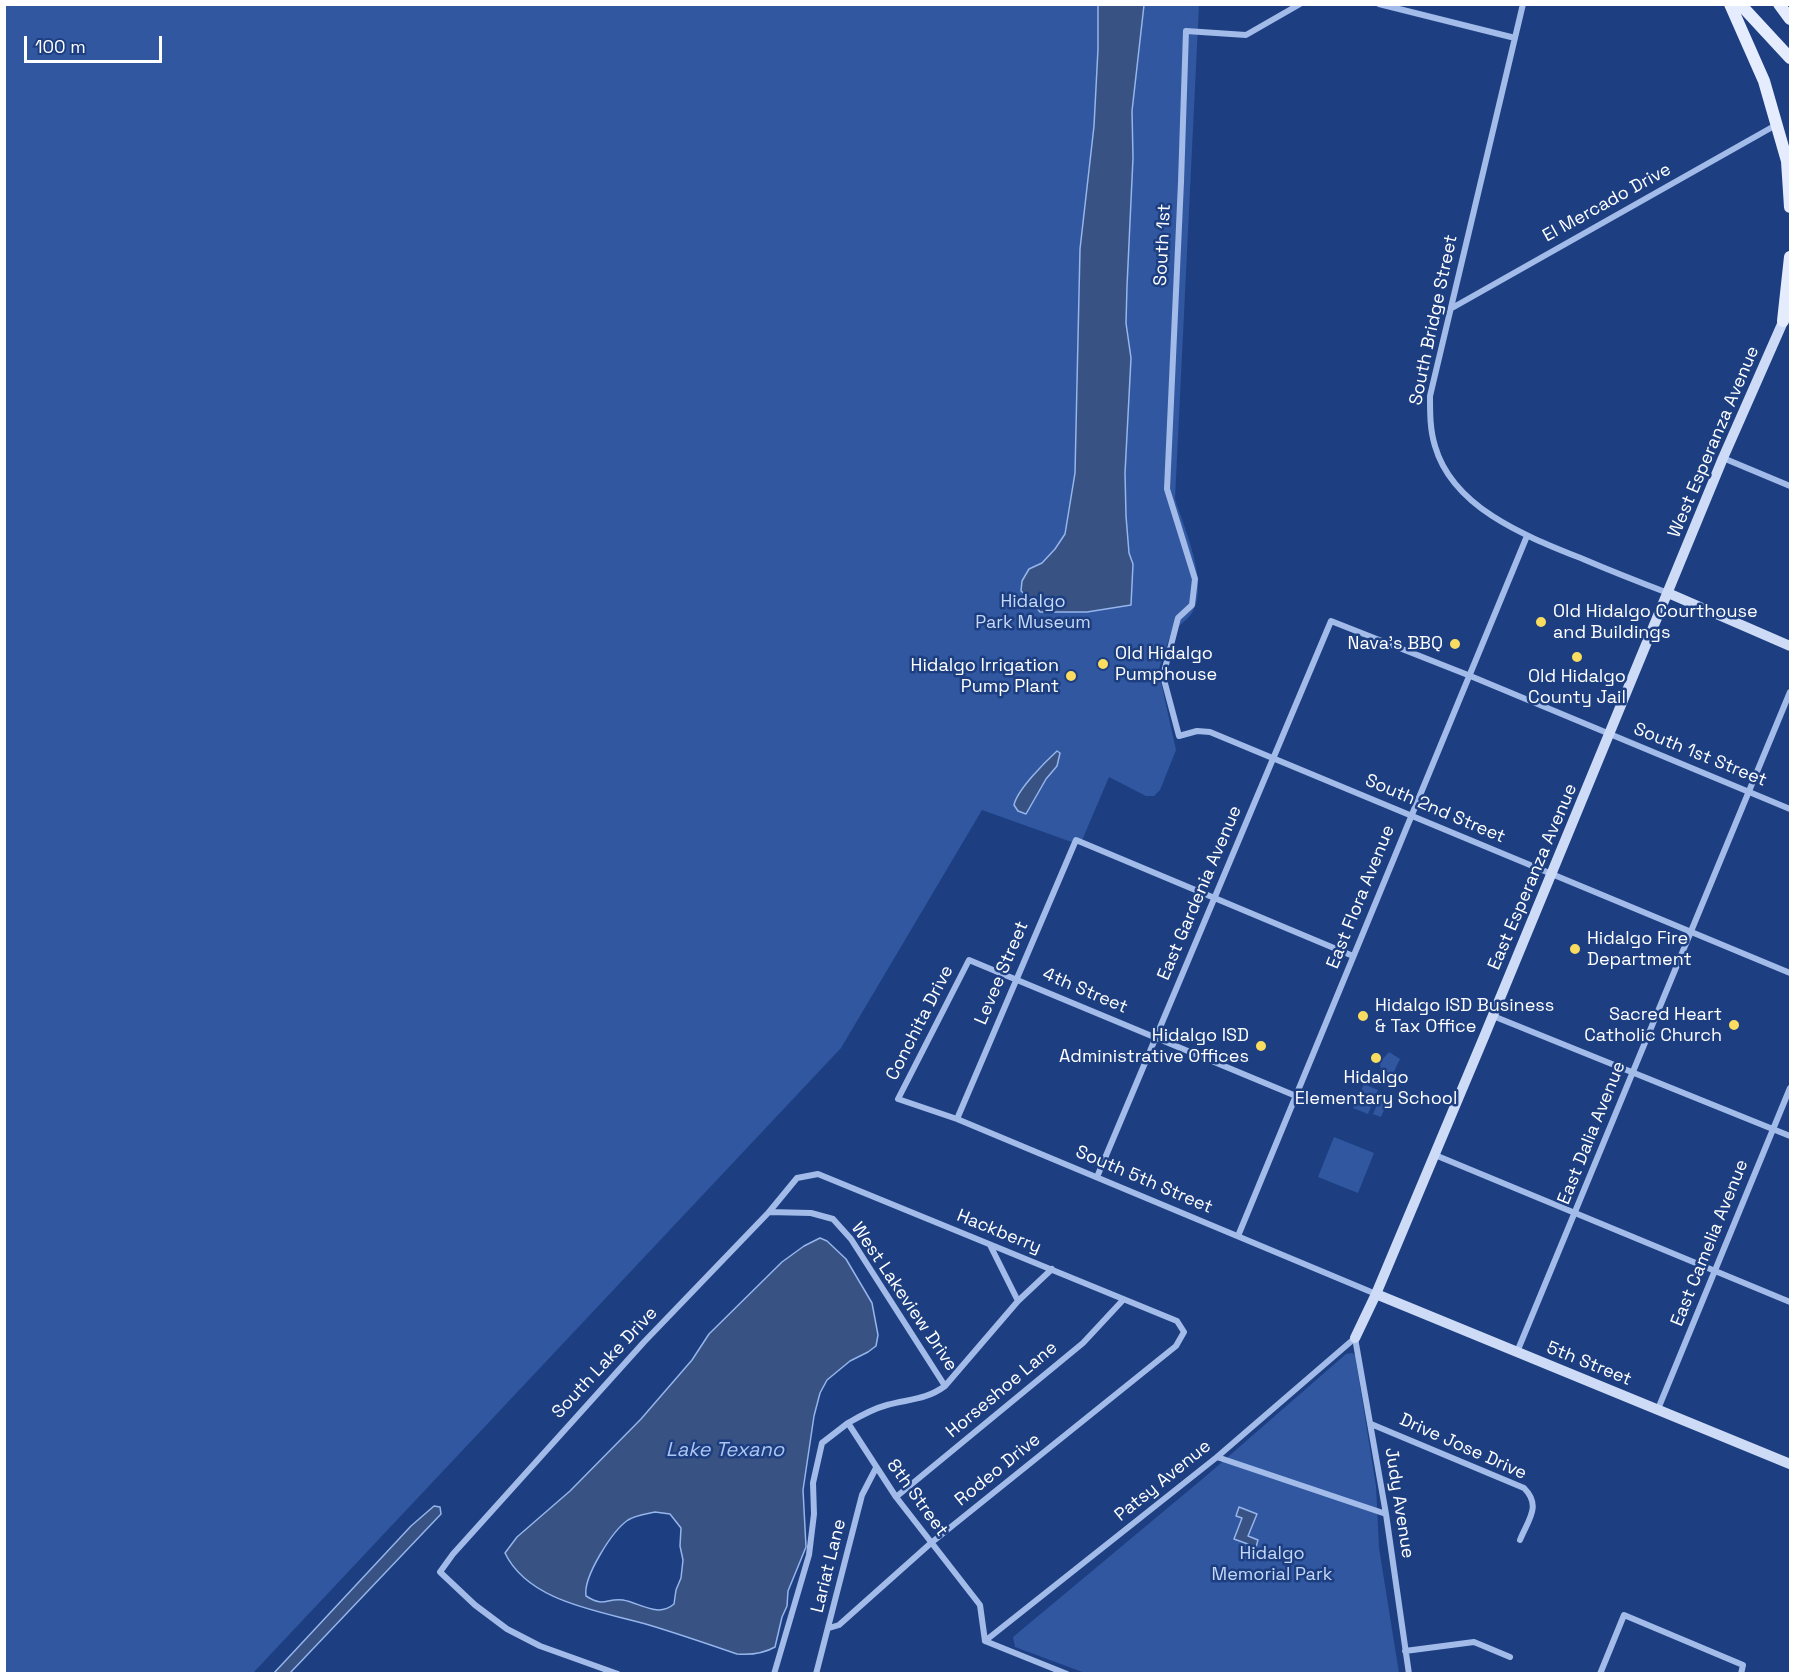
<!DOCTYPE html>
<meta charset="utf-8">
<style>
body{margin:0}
#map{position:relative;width:1795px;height:1678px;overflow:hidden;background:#1d3f81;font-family:"Space Grotesk",sans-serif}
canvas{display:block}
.frame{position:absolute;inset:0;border:6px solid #fff;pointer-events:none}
.scale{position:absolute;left:24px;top:36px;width:138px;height:27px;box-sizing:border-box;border:3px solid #fff;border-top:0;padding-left:8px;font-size:18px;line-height:21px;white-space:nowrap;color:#fff;-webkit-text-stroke:4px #1d3f81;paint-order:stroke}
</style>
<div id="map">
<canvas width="1795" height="1678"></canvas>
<div class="frame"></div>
<div class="scale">100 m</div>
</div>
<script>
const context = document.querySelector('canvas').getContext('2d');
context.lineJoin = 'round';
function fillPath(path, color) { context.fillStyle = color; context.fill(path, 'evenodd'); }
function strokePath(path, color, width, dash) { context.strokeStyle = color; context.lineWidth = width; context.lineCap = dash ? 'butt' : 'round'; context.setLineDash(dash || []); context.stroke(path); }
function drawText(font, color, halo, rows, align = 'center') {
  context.font = font + ' "Space Grotesk",sans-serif'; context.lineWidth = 5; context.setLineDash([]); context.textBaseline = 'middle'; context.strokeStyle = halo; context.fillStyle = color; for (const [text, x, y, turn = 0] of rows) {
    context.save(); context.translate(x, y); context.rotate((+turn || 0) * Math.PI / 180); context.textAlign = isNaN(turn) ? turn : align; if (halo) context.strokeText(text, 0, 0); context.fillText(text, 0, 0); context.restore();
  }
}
fillPath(new Path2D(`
 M5,5H1199L1175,499C1184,528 1210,584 1192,613C1189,618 1183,622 1179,626L1173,627L1157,675L1161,682L1176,750L1160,790L1154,796H1146L1109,777L1080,845L982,810L841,1048L253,1673L5,1674Z
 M1389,1052L1400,1059L1388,1084L1382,1082L1380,1062Z
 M1364,1084L1378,1090L1368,1114L1353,1108Z
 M1382,1093L1390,1096L1381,1117L1373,1114Z
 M1334,1137L1374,1153L1358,1193L1318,1177Z
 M1352,1353L1355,1355L1376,1486L1379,1548L1399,1673H1085L1015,1647L1013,1637L1206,1476L1346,1354Z`), '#3057a0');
const water = new Path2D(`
 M1098,5H1144L1132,111L1133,158L1127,286L1126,323L1131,358L1125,473L1126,516L1129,553L1133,564L1131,605L1087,612H1040L1028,597L1021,591L1022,581L1029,569L1042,563L1055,549L1065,534L1075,473L1080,249L1094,126L1098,49Z
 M1057,751L1060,753L1057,766L1046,779L1026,814L1018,811L1014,805C1017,790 1045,762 1057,751Z
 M820,1238L827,1241L846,1259L872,1303L878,1335L876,1346L868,1352L850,1361L827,1380L820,1393L814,1416L803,1490L806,1547L788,1591L787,1606L782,1617L775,1647C763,1654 751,1655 737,1654C708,1644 679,1634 649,1625C602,1611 529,1603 505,1553L517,1537L570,1491L641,1419L692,1360L709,1334L782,1262L804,1246ZM655,1512L670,1514L681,1528L680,1546L683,1560L681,1578L676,1590L674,1604C658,1618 640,1603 623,1600C605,1598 605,1608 586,1596C583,1577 612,1531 628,1520C636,1515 646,1514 655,1512Z
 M434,1506L440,1507L441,1514L290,1673H274L411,1526Z
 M1239,1507L1257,1514L1248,1536L1258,1540L1256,1547L1234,1539L1242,1518L1236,1516Z`);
fillPath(water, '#385283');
strokePath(water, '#95b5eb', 1.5);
strokePath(new Path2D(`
 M1300,4L1246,35L1186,31L1181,182L1167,489L1195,579L1192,605L1178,618L1163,676L1179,736L1197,731L1210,732L1790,973
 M1379,4L1515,38
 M1523,4L1430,396C1430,414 1430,430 1435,446C1453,509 1528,537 1583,559C1611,571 1639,582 1668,593
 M1452,308L1776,125
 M1723,458L1790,486
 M1493,1016L1790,1136
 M1296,1096L969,960L898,1099L957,1119L1376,1294
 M957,1119L1076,840L1353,956
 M1435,1155L1790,1302
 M1097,1177L1331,621L1468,675L1790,809
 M769,1212L811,1213L833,1219L851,1239L945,1386
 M1238,1236L1527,536
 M990,1245L1018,1301
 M1355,1338L1386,1514L1409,1674
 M1517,1352L1790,692
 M1658,1409L1790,1088
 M848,1423C860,1416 872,1409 887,1405C909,1399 926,1400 945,1386L1018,1301L1052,1269
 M1371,1424L1524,1488C1542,1506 1528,1520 1520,1540
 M1217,1457L1386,1514
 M896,1497L1083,1343L1123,1300
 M985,1641L1217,1457L1355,1338
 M1405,1651L1474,1642L1510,1657
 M618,1674L540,1646L507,1629L475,1605L440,1572L453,1554L644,1342L769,1212L797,1178L818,1174L1177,1321L1184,1332L1176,1346L931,1543L839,1625L829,1628
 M774,1674L809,1555L814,1514L813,1483L822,1443L848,1423L896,1497L980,1605L985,1641L1067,1674
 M816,1674L862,1495L876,1468
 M1600,1674L1624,1615L1743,1665L1741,1674`), '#a2bbe9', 6);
strokePath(new Path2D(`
 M1668,593L1790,646
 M1376,1294L1790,1464
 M1355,1338L1376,1294L1484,1037L1723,458L1786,315`), '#cddbf7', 10);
strokePath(new Path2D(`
 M1730,4L1764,81L1787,161L1790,207
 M1740,4L1790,58
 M1779,4L1790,19
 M1783,321L1790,257`), '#e5ecfe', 12);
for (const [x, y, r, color] of [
 [1541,622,6,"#f9dc60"],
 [1455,644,6,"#f9dc60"],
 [1577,657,6,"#f9dc60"],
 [1103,664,6,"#f9dc60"],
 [1071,676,6,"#f9dc60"],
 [1575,949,6,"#f9dc60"],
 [1363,1016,6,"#f9dc60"],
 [1734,1025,6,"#f9dc60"],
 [1261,1046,6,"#f9dc60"],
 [1376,1058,6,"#f9dc60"]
]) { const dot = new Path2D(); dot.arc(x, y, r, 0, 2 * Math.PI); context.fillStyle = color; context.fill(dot); strokePath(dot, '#1d3f81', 2); }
drawText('18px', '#fff', '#1d3f81', [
 ["El Mercado Drive",1607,203,-29],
 ["South 1st",1163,245,-87],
 ["South Bridge Street",1434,320,-78],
 ["West Esperanza Avenue",1714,442,-67],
 ["South 1st Street",1700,755,22],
 ["South 2nd Street",1435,809,23],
 ["East Esperanza Avenue",1533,877,-67],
 ["East Gardenia Avenue",1200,893,-67],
 ["East Flora Avenue",1361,897,-68],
 ["Levee Street",1002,973,-67],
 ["4th Street",1085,991,23],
 ["Conchita Drive",920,1023,-63],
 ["East Dalia Avenue",1592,1133,-68],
 ["South 5th Street",1144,1180,23],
 ["Hackberry",999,1232,22],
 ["East Camelia Avenue",1710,1243,-68],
 ["West Lakeview Drive",904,1297,56],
 ["South Lake Drive",605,1363,-47],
 ["5th Street",1589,1364,22],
 ["Horseshoe Lane",1002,1390,-40],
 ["Drive Jose Drive",1463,1447,24],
 ["Rodeo Drive",998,1470,-39],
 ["Patsy Avenue",1163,1481,-39],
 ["8th Street",917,1498,54],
 ["Judy Avenue",1399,1503,81],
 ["Lariat Lane",829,1566,-76]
]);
drawText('18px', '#c6d8f7', '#1d3f81', [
 ["Hidalgo",1033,602],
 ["Park Museum",1033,623],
 ["Hidalgo",1272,1554],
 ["Memorial Park",1272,1575]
]);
drawText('18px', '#fff', '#1d3f81', [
 ["Old Hidalgo Courthouse",1553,612],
 ["and Buildings",1553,633],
 ["Nava’s BBQ",1443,644,"right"],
 ["Old Hidalgo",1115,654],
 ["Pumphouse",1115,675],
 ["Hidalgo Irrigation",1059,666,"right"],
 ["Pump Plant",1059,687,"right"],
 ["Old Hidalgo",1577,677,"center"],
 ["County Jail",1577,698,"center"],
 ["Hidalgo Fire",1587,939],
 ["Department",1587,960],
 ["Hidalgo ISD Business",1375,1006],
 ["& Tax Office",1375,1027],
 ["Sacred Heart",1722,1015,"right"],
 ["Catholic Church",1722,1036,"right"],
 ["Hidalgo ISD",1249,1036,"right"],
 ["Administrative Offices",1249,1057,"right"],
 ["Hidalgo",1376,1078,"center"],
 ["Elementary School",1376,1099,"center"]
], 'left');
drawText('italic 20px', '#adc6f1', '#1d3f81', [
 ["Lake Texano",725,1451]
]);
</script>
